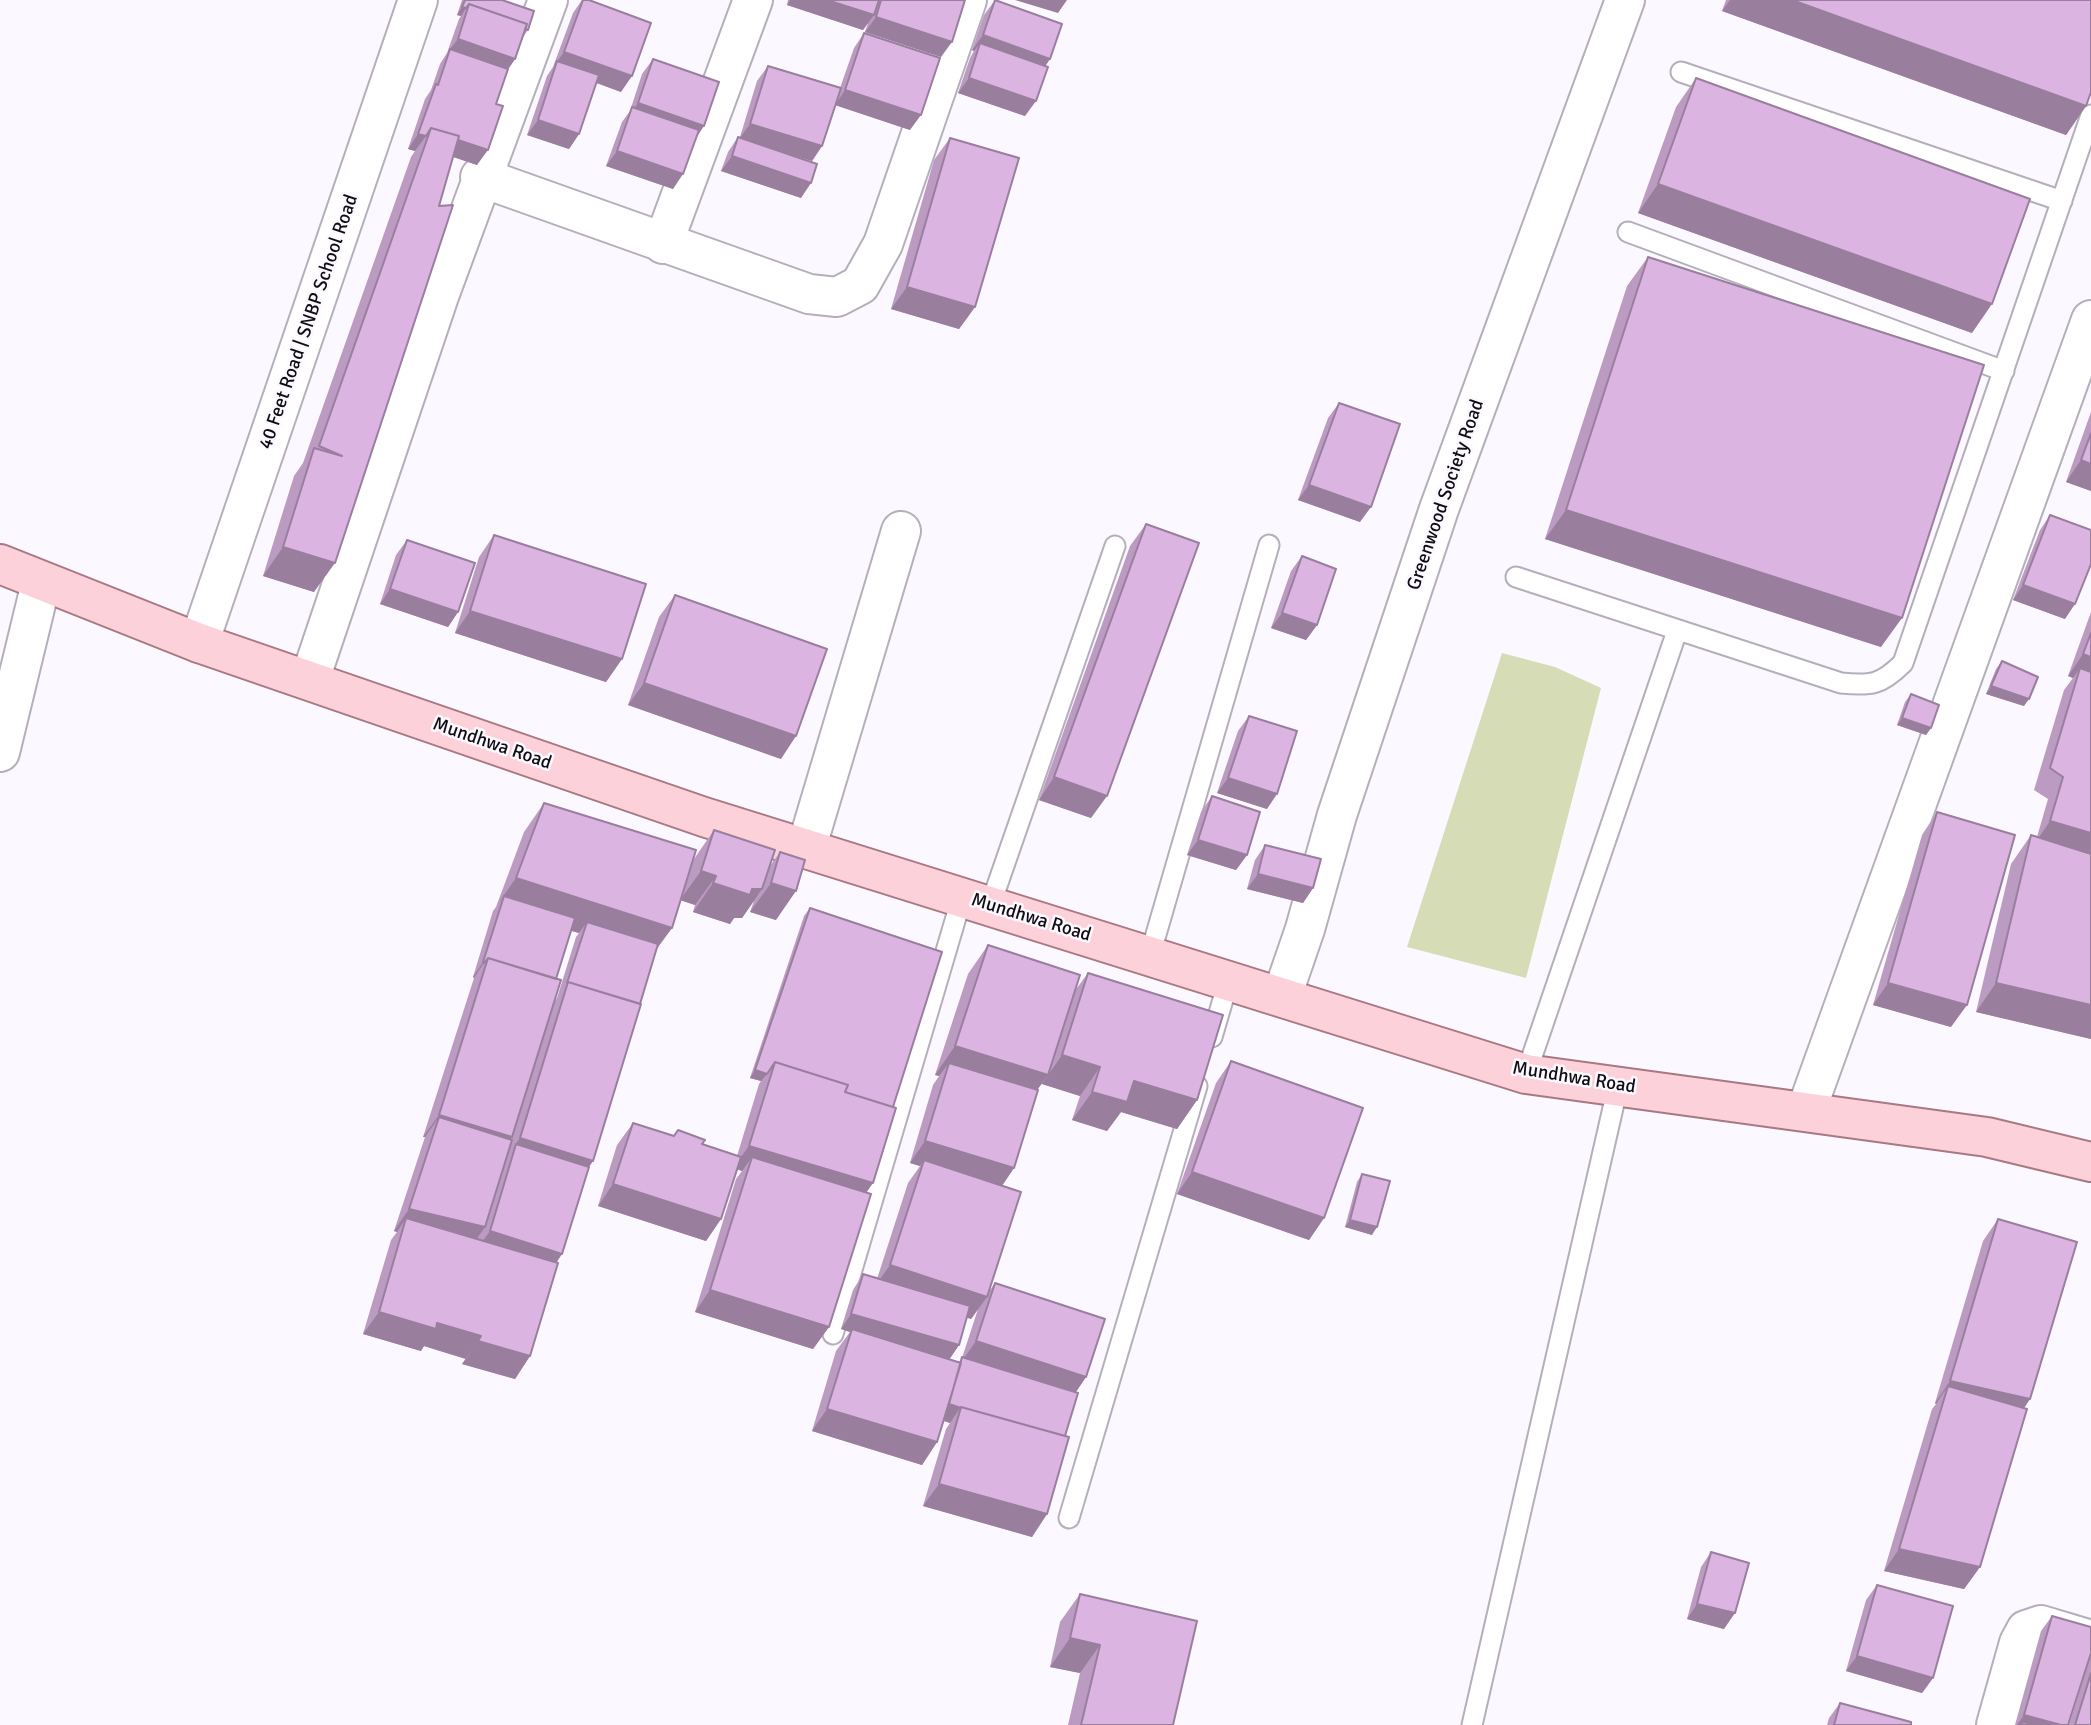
<!DOCTYPE html>
<style>
body{margin:0}
canvas{display:block;background:#fcf8ff}
</style>
<canvas width="2091" height="1725"></canvas>
<script>
const context = document.querySelector('canvas').getContext('2d');
context.lineJoin = 'round';
function fillPath(path, color) { context.fillStyle = color; context.fill(path, 'evenodd'); }
function strokePath(path, color, width, dash) { context.strokeStyle = color; context.lineWidth = width; context.lineCap = dash ? 'butt' : 'round'; context.setLineDash(dash || []); context.stroke(path); }
function drawText(font, color, halo, rows, align = 'center') {
  context.font = font + ' Signika,sans-serif'; context.lineWidth = 5; context.setLineDash([]); context.textBaseline = 'middle'; context.strokeStyle = halo; context.fillStyle = color; for (const [text, x, y, turn = 0] of rows) {
    context.save(); context.translate(x, y); context.rotate((+turn || 0) * Math.PI / 180); context.textAlign = isNaN(turn) ? turn : align; if (halo) context.strokeText(text, 0, 0); context.fillText(text, 0, 0); context.restore();
  }
}
fillPath(new Path2D(`
 M1502,653L1555,667L1601,688L1526,978L1407,947Z`), '#d6ddb6');
const service = new Path2D(`
 M1681,72L2062,201
 M1628,232L2004,371
 M1516,577L1841,683C1871,686 1881,685 1903,663L2091,115
 M990,906L1115,546
 M1150,955L1269,545
 M1212,1037L1229,979
 M1526,1074L1677,631
 M833,1334L962,897
 M1069,1518L1197,1086
 M1472,1725L1618,1086`);
const minor = new Path2D(`
 M480,177L809,294L837,297L860,285L883,244L967,0
 M663,244L753,0
 M199,643L418,0
 M310,679L439,296L548,0
 M0,752L41,583
 M806,849L901,531
 M1282,996L1305,929L1337,815L1439,509L1625,0
 M1806,1111L2091,320
 M1996,1725L2019,1643L2026,1630L2041,1625L2091,1640`);
const primary = new Path2D(`
 M0,564L199,643L704,817L1526,1074L1987,1137L2091,1162`);
strokePath(service, '#b5afbb', 23);
strokePath(minor, '#b5afbb', 42);
strokePath(primary, '#a87983', 42);
strokePath(service, '#fff', 19);
strokePath(minor, '#fff', 38);
strokePath(primary, '#fdd1d9', 38);
fillPath(new Path2D(`
 M462,0H502L528,30L523,37L515,59L508,69L477,165L453,157L314,592L263,576L294,476L303,463L411,157L415,151L408,149L425,99L431,90L440,64L447,53L459,19L461,16L457,15Z
 M582,0H589L621,92L596,83L579,134L569,149L527,135L547,76L553,67L573,13Z
 M788,0H965L941,57L865,32L868,23L863,30L787,5Z
 M995,0L1050,59L1045,66L1025,116L958,93L970,58L974,51L972,50L984,15Z
 M1726,0H2091L2086,106L2066,135L1722,11Z
 M864,33L910,130L835,105L822,146L812,161L786,153L801,198L721,171L728,152L738,137H740L757,81L768,66L840,88L854,48Z
 M653,59L696,138L673,189L606,166L622,122L630,111L642,74Z
 M1696,78L1972,333L1638,213L1676,107Z
 M950,138L975,307L959,329L891,309L934,160Z
 M1648,257L1881,647L1545,539L1627,286Z
 M1339,403L1360,522L1298,500L1328,418Z
 M2091,412V491L2066,482Z
 M2050,515L2065,619L2013,600L2040,530Z
 M1146,524L1091,818L1039,800L1130,546Z
 M494,535L622,659L606,682L455,633L479,557Z
 M407,540L458,612L448,627L380,604L396,555Z
 M1302,556L1317,625L1306,640L1271,628L1291,571Z
 M675,595L781,759L628,705L659,617Z
 M2091,612V1039L1976,1012L2011,864L2031,835L2037,837L2048,799L2034,790L2064,690L2073,678L2068,676Z
 M2002,661L2024,706L1986,694L1996,669Z
 M1911,694L1931,728L1926,735L1897,725L1905,702Z
 M1249,716L1267,809L1217,793L1238,731Z
 M1212,796L1247,855L1236,870L1187,855L1201,812Z
 M544,803L672,928L656,950L593,1161L589,1167L557,1262L530,1356L515,1379L462,1364L466,1359L424,1346L421,1351L363,1334L391,1240L397,1232L394,1231L425,1137H423L474,978L473,977L493,911L496,907L524,832ZM571,931L579,933L576,937L557,998L555,1001L556,979Z
 M1937,812L1951,1027L1873,1005L1922,835Z
 M714,830L770,866L780,852L776,920L750,912L754,901L742,918H734L730,924L693,912L695,905L680,900L694,859Z
 M1265,845L1313,888L1303,903L1247,889L1255,860Z
 M810,908L893,1107L866,1193L829,1327L813,1349L695,1312L736,1179L742,1171L738,1169L721,1219L706,1241L598,1206L617,1145L633,1123L737,1156L759,1084L761,1081L750,1078L804,916Z
 M988,945L1074,992L1088,973L1197,1100L1177,1129L1121,1112L1107,1131L1072,1120L1080,1096L1042,1084V1083L1037,1090L1014,1168L1002,1186L988,1293L995,1283L1086,1377L1076,1392L1065,1436L1047,1514L1032,1537L923,1506L946,1429L950,1423L944,1421L937,1442L922,1465L812,1431L836,1351L850,1332L841,1329L853,1290L863,1274L877,1279L908,1183L920,1166L910,1163L933,1085L939,1076L935,1075L968,974ZM978,1309L962,1358L959,1362L949,1359L959,1345L967,1317L971,1319Z
 M1231,1061L1324,1218L1309,1240L1177,1194L1216,1083Z
 M1362,1174L1372,1235L1345,1227L1357,1182Z
 M1998,1219L2030,1399L2024,1408L1980,1567L1964,1589L1884,1571L1932,1409L1936,1404L1935,1403L1983,1241Z
 M1711,1552L1724,1629L1687,1619L1701,1567Z
 M1877,1585L1933,1678L1922,1693L1846,1671L1866,1600Z
 M1080,1594L1173,1725H1068L1080,1673L1050,1667L1060,1622Z
 M2052,1616L2068,1725H2015L2041,1631Z
 M2091,1654V1725H2069Z
 M1840,1703L1911,1725H1827L1829,1718Z`), '#bc9bc2');
fillPath(new Path2D(`
 M790,0H827L874,15L863,30L787,5Z
 M1015,0H1067L1058,13Z
 M1730,0H1792L2086,106L2066,135L1722,11Z
 M462,7L466,8L461,16L457,15Z
 M876,17L952,42L941,57L865,32Z
 M983,35L1050,59L1040,74L980,43L974,51L972,50Z
 M458,39L515,59L505,74L450,49Z
 M564,52L632,76L621,92L555,67L557,61L553,67Z
 M969,78L1036,101L1025,116L958,93Z
 M845,90L921,115L910,130L835,105Z
 M638,103L704,126L694,141L629,115Z
 M538,120L579,134L569,149L527,135Z
 M750,124L822,146L812,161L739,139Z
 M418,134L426,136L415,151L408,149Z
 M444,135L488,150L477,165L433,150Z
 M617,151L683,174L673,189L606,166Z
 M732,156L811,183L801,198L721,171Z
 M1658,184L1992,304L1972,333L1638,213Z
 M907,287L975,307L959,329L891,309Z
 M2081,460L2091,464V491L2066,482Z
 M1309,485L1371,507L1360,522L1298,500Z
 M1566,510L1902,618L1881,647L1545,539Z
 M283,547L335,563L314,592L263,576Z
 M2023,585L2075,604L2065,619L2013,600Z
 M390,589L458,612L448,627L380,604Z
 M470,611L622,659L606,682L455,633Z
 M1282,613L1317,625L1306,640L1271,628Z
 M2083,654L2091,657V682L2080,668L2073,678L2068,676Z
 M644,683L796,736L781,759L628,705Z
 M1991,686L2029,699L2024,706L1986,694Z
 M1902,718L1931,728L1926,735L1897,725Z
 M1054,777L1107,796L1091,818L1039,800Z
 M1228,778L1277,794L1267,809L1217,793Z
 M2050,821L2091,833V860L2035,843Z
 M1198,840L1247,855L1236,870L1187,855Z
 M701,871L716,876L695,905L680,900Z
 M1258,874L1313,888L1303,903L1247,889Z
 M516,878L672,928L651,956L587,922L579,933L500,908L504,896L496,906Z
 M713,883L762,889L742,918H734L730,924L693,912Z
 M771,883L796,891L776,920L750,912Z
 M483,962L484,963L474,978L473,977Z
 M1888,983L1967,1005L1951,1027L1873,1005Z
 M1996,983L2091,1005V1039L1976,1012Z
 M955,1046L1048,1075L1027,1104L949,1063L939,1076L935,1075Z
 M1062,1055L1100,1067L1080,1096L1042,1084Z
 M755,1070L767,1074L761,1081L750,1078Z
 M1134,1081L1197,1100L1177,1129L1121,1112L1107,1131L1072,1120L1092,1092Z
 M439,1115L512,1137L497,1159L439,1117L425,1137H423Z
 M520,1138L593,1161L577,1183L516,1144L504,1161Z
 M925,1141L1014,1168L999,1190L924,1160L920,1166L910,1163Z
 M749,1146L873,1183L857,1206L752,1157L742,1171L733,1168Z
 M1192,1172L1324,1218L1309,1240L1177,1194Z
 M613,1184L721,1219L706,1241L598,1206Z
 M409,1209L485,1227L469,1250L406,1218L397,1232L394,1231Z
 M1350,1220L1377,1227L1372,1235L1345,1227Z
 M490,1231L562,1254L547,1277L474,1253Z
 M890,1265L987,1297L971,1319L874,1288Z
 M710,1290L829,1327L813,1349L695,1312Z
 M379,1312L437,1323L481,1336L466,1359L424,1346L421,1351L363,1334Z
 M851,1314L959,1345L949,1360L852,1329L850,1332L841,1329Z
 M478,1341L530,1356L515,1379L462,1364Z
 M976,1341L1086,1377L1071,1399L960,1364Z
 M1950,1381L2030,1399L2015,1421L1948,1386L1936,1404L1935,1403Z
 M948,1404L960,1408L950,1423L938,1419Z
 M827,1409L937,1442L922,1465L812,1431Z
 M939,1484L1047,1514L1032,1537L923,1506Z
 M1899,1549L1980,1567L1964,1589L1884,1571Z
 M1697,1604L1735,1613L1724,1629L1687,1619Z
 M1070,1638L1100,1645L1080,1673L1050,1667Z
 M1857,1656L1933,1678L1922,1693L1846,1671Z
 M2024,1715L2061,1725H2022L2023,1722L2021,1725H2017Z`), '#997e9e');
const building = new Path2D(`
 M465,0H502L534,11L528,30L525,29L527,24L469,4L466,8L462,7Z
 M583,0H589L651,23L632,76L564,52Z
 M827,0H879L874,15Z
 M881,0H965L952,42L876,17Z
 M995,0L1062,24L1050,59L983,35Z
 M1792,0H2091V92L2086,106Z
 M469,4L527,24L515,59L458,39Z
 M864,33L940,58L921,115L845,90Z
 M980,43L1048,67L1036,101L969,78Z
 M450,49L508,69L496,104L503,106L488,150L458,140L459,136L431,128L426,136L418,134L436,84L438,85Z
 M653,59L719,82L704,126L638,103Z
 M557,61L599,75L579,134L538,120Z
 M768,66L841,88L822,146L750,124Z
 M1696,78L2030,199L1992,304L1658,184Z
 M632,107L699,130L683,174L617,151Z
 M431,128L459,136L439,206L453,205L335,563L283,547L314,448L342,456L319,446Z
 M738,137L817,164L811,183L732,156Z
 M950,138L1019,158L975,307L907,287Z
 M1648,257L1984,365L1902,618L1566,510Z
 M1339,403L1400,424L1371,507L1309,485Z
 M2091,433V464L2081,460Z
 M2050,515L2091,530V564L2075,604L2023,585Z
 M1146,524L1199,543L1107,796L1054,777Z
 M494,535L646,584L622,659L470,611Z
 M407,540L475,563L458,612L390,589Z
 M1302,556L1336,569L1317,625L1282,613Z
 M675,595L827,649L796,736L644,683Z
 M2091,633V657L2083,654Z
 M2002,661L2038,677L2029,699L1991,686Z
 M2080,668L2091,672V833L2050,821L2063,777L2050,768Z
 M1911,694L1939,705L1931,728L1902,718Z
 M1249,716L1297,731L1277,794L1228,778Z
 M1212,796L1260,812L1247,855L1198,840Z
 M544,803L696,850L672,928L516,878Z
 M1937,812L2015,835L1967,1005L1888,983Z
 M714,830L775,850L762,889H752L750,895L713,883L716,876L701,871Z
 M2031,835L2091,854V1005L1996,983Z
 M1265,845L1321,859L1313,888L1258,874Z
 M780,852L805,860L796,891L771,883Z
 M504,896L575,918L556,979L488,958L484,963L483,962Z
 M810,908L942,952L893,1107L845,1092L848,1085L775,1062L767,1074L755,1070Z
 M587,922L658,944L640,1004L568,982L567,983Z
 M988,945L1080,975L1048,1075L955,1046Z
 M488,958L561,980L512,1137L439,1115Z
 M1088,973L1223,1015L1197,1100L1134,1081L1127,1102L1092,1092L1100,1067L1062,1055Z
 M568,982L641,1004L593,1161L520,1138Z
 M1231,1061L1363,1108L1324,1218L1192,1172Z
 M775,1062L848,1085L845,1092L896,1108L873,1183L749,1146Z
 M949,1063L1038,1090L1014,1168L925,1141Z
 M439,1117L512,1140L485,1227L409,1209Z
 M633,1123L674,1136L678,1130L705,1140L702,1144L741,1157L721,1219L613,1184Z
 M516,1144L589,1167L562,1254L490,1231Z
 M752,1157L871,1194L829,1327L710,1290Z
 M924,1160L1021,1192L987,1297L890,1265Z
 M1362,1174L1390,1181L1377,1227L1350,1220Z
 M406,1218L558,1263L530,1356L478,1341L481,1336L437,1323L436,1329L379,1312Z
 M1998,1219L2077,1242L2030,1399L1950,1381Z
 M863,1274L970,1306L959,1345L851,1314Z
 M995,1283L1105,1319L1086,1377L976,1341Z
 M852,1329L961,1363L937,1442L827,1409Z
 M962,1357L1078,1393L1065,1436L961,1407V1408L949,1404Z
 M1948,1386L2027,1409L1980,1567L1899,1549Z
 M961,1407L1069,1437L1047,1514L939,1484Z
 M1711,1552L1749,1563L1735,1613L1697,1604Z
 M1877,1585L1953,1606L1933,1678L1857,1656Z
 M1080,1594L1197,1621L1173,1725H1081L1100,1645L1070,1638Z
 M2052,1616L2091,1627V1653L2068,1725H2061L2024,1715Z
 M2091,1673V1725H2075Z
 M1840,1703L1911,1722V1725H1834Z
 M2023,1722L2034,1725H2022Z`);
fillPath(building, '#dbb4e2');
strokePath(building, '#997e9e', 2);
drawText('19px', '#0f0d11', '#fcf8ff', [
 ["40 Feet Road | SNBP School Road",309,322,-71],
 ["Greenwood Society Road",1446,495,-71],
 ["Mundhwa Road",492,744,19],
 ["Mundhwa Road",1031,918,17],
 ["Mundhwa Road",1574,1078,9]
]);
</script>
